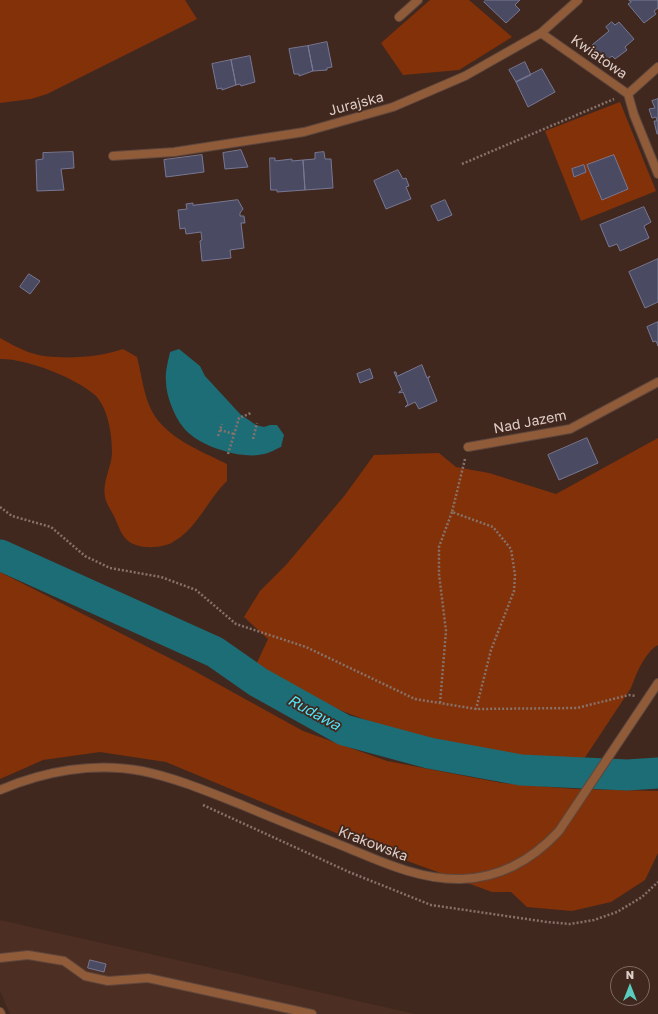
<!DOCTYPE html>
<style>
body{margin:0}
#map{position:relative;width:658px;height:1014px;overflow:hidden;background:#41281f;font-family:"Golos Text",sans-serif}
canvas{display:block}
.north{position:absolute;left:610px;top:966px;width:40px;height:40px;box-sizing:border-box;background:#41281f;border:1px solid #806a62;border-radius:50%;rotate:0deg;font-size:11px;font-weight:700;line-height:16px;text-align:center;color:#decdc7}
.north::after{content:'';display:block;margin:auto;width:14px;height:18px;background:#59cebe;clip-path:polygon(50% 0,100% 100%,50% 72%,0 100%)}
</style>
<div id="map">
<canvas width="658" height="1014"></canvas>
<div class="north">N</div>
</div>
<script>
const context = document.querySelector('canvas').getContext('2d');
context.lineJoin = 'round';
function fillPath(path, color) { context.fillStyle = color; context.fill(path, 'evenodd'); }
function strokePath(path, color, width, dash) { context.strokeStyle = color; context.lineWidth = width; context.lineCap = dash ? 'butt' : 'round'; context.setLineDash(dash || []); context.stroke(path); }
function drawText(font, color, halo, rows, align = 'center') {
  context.font = font + ' "Golos Text",sans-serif'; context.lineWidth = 3.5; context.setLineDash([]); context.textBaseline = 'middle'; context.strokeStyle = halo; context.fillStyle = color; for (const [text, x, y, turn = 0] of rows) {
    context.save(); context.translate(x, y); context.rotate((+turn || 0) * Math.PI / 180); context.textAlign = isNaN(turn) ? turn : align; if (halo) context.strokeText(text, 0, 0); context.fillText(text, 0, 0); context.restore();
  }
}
fillPath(new Path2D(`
 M0,920L415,1014H10L0,991Z`), '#4d2e22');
fillPath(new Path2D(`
 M0,0H185L197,19L47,94L31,99L0,103Z
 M430,0H469L512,37L459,70L403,75L381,43Z
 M620,102L656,191L581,221L545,131Z
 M0,338C9,343 18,348 28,352C53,361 98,358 123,349L137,357C141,372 143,390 149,405C162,437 199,450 227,464V481C208,499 197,529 173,542C161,549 135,550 125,538C120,532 117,522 114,516C111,510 106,503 105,497C102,481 112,467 112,452C112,434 108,408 95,395C76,378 25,358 0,359Z
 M658,438V645C645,652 636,674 631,688L580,765L496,756L415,739L311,699L255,667L268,639L244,617L260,591L286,565L345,495L374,455L439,453L456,467L489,473L556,494Z
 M0,572L189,668L303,731L387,761L502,783L575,789L658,791V853L645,880L611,902L572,911L527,907L511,892H492L372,848L166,762L100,752L43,760L0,779Z`), '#833108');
fillPath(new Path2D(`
 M179,349L200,366L205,376L240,414L256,425L264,427L270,425H277L284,435L281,447C276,449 270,453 264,454C242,460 197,446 183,427C174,416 166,395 166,382C165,371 168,362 170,352Z`), '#1c6d76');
strokePath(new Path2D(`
 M0,555L215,652L258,682L344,730L429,753L521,770L627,775L658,773`), '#1c6d76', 31);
const building = new Path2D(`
 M486,0H520L515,5L520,10L506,23L484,2Z
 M629,0H658V8L654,11L656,14L644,23L628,4L631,2Z
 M612,22L615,25L619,22L634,39L625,47L627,50L615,59L612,56L605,61L592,45L609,31L606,27Z
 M327,42L332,67L327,68V70L313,71L308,46Z
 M308,46L313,71L299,76V74H294L289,49Z
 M250,56L255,82L241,86L240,84L236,85L231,60Z
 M231,60L236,85L222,90V88L217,89L212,64Z
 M525,62L531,75L516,82L509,70Z
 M542,69L555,92L528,107L516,82Z
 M658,99V134H657L654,121H657L656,117L652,118L649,109L655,108L652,101Z
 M241,150L248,167L225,169L223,153Z
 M73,152L74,168L61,169L64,190L37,191L36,160L43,159V153Z
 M324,152L325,159H331L333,188L305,190L303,160L315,159V153Z
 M202,155L204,172L166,177L164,160Z
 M614,155L628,189L602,200L587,165Z
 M270,158H275V161L292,159V161L303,160L305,190L277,192V190H271Z
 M584,165L586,172L574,177L572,169Z
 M398,170L403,179L406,178L409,186L406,187L411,199L386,209L374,181Z
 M238,200L243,209L240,213V216H244L245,223H241L244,248L230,250L231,258L202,261L200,241L202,240L201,232L186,234L185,228L180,229L178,210L187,209L186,204L193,203V205Z
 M445,200L452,215L438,221L431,206Z
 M644,207L651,222L644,226L649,238L620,251L617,244L609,247L600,225Z
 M658,259V302L645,308L629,272Z
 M29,274L40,281L30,294L20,287Z
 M658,322V346L656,341L653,342L647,327Z
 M422,365L427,378L430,376L428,379L437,401L419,409L415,402L405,407L408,404L403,392L399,393V392L402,390L394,372H396L397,376Z
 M370,369L373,378L360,383L357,374Z
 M587,438L598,463L559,480L548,455Z
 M90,960L106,964L104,972L88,968Z`);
fillPath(building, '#4a4a63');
strokePath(building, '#777893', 1);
const service = new Path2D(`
 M0,958L28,955L64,961L85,976L108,981L148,978L312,1014
 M0,1012L1,1014`);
const minor = new Path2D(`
 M399,17L418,0
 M541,33L628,94L658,67
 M628,94L634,115L658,174
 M113,156L174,152L304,132L393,107L465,76L541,33L578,0
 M468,447L570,429L658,382`);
const tertiary = new Path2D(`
 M0,790C44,771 94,762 142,771C176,778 209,792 242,805C277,820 313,834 348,848C384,863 421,880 461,879C500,878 533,859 559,831L658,683`);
strokePath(service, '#5d463d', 10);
strokePath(minor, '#5d463d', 10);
strokePath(tertiary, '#5d463d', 10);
strokePath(new Path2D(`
 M462,164L614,99
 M220,430L234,434
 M218,436L222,424
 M253,439L257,423
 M228,454L239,418L251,413
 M465,459L452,512L493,527L511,549L515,575L514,591L491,650L476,709
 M0,507L12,516L51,527L85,556L110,568L161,577L196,590L236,624L306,647L415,699L476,709L577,708L629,695L636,696
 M440,703L446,631L439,574V547L452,512
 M203,805L349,872L431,905L547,922L570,924L594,920L617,912L642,897L658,882`), '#87726a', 2.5, [2, 2]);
strokePath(service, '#8f5b39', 8);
strokePath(minor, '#8f5b39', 8);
strokePath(tertiary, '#8f5b39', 8);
drawText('14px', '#decdc7', '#41281f', [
 ["Kwiatowa",599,57,35],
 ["Jurajska",356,104,-15],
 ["Nad Jazem",530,422,-11],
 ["Krakowska",373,844,21]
]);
drawText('italic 15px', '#4fe3f5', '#41281f', [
 ["Rudawa",314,713,29]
]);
</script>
